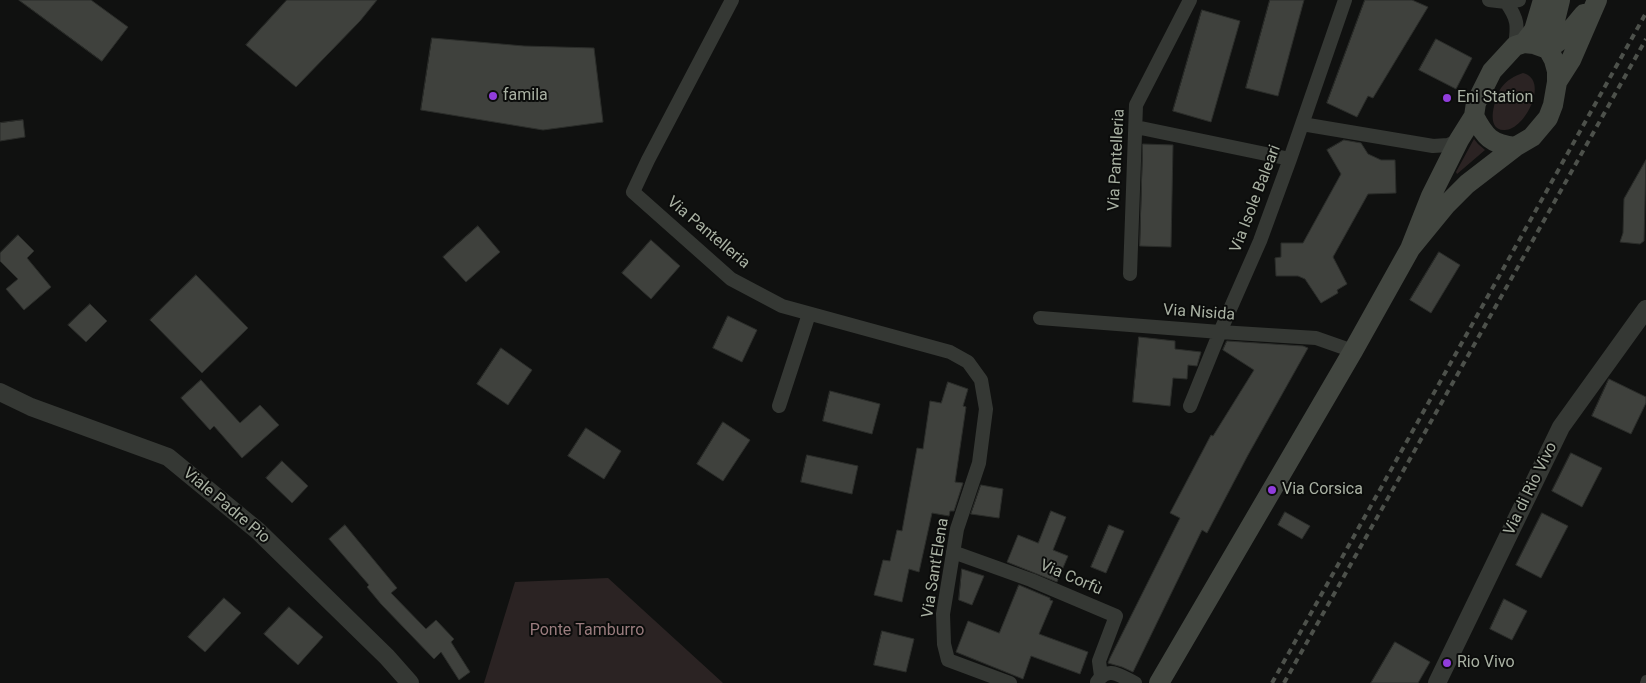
<!DOCTYPE html>
<meta charset="utf-8">
<style>
body{margin:0}
canvas{display:block;background:#101110}
</style>
<canvas width="1646" height="683"></canvas>
<script>
const context = document.querySelector('canvas').getContext('2d');
context.lineJoin = 'round';
function fillPath(path, color) { context.fillStyle = color; context.fill(path, 'evenodd'); }
function strokePath(path, color, width, dash) { context.strokeStyle = color; context.lineWidth = width; context.lineCap = dash ? 'butt' : 'round'; context.setLineDash(dash || []); context.stroke(path); }
function drawText(font, color, halo, rows, align = 'center') {
  context.font = font + ' Roboto,sans-serif'; context.lineWidth = 4; context.setLineDash([]); context.textBaseline = 'middle'; context.strokeStyle = halo; context.fillStyle = color; for (const [text, x, y, turn = 0] of rows) {
    context.save(); context.translate(x, y); context.rotate((+turn || 0) * Math.PI / 180); context.textAlign = isNaN(turn) ? turn : align; if (halo) context.strokeText(text, 0, 0); context.fillText(text, 0, 0); context.restore();
  }
}
fillPath(new Path2D(`
 M1523,73C1550,80 1525,130 1505,130C1484,131 1495,98 1501,88C1507,80 1514,76 1523,73Z
 M1474,139L1478,144L1485,150L1457,174L1456,172Z
 M608,578L723,683H484L515,582Z`), '#2b2323');
const building = new Path2D(`
 M19,0H91L128,27L102,61Z
 M287,0H377L360,21L296,87L246,45Z
 M1270,0H1304L1278,96L1246,88Z
 M1365,0H1412L1428,7L1373,98L1368,96L1357,117L1327,103Z
 M1202,10L1240,21L1211,122L1173,111Z
 M432,38L524,46L594,48L603,122L543,130L421,110Z
 M1436,39L1472,58L1456,89L1419,70Z
 M23,120L25,137L0,141V123Z
 M1344,140L1361,143L1368,154L1381,160H1395L1396,193L1368,194L1333,257L1347,284L1337,290L1338,293L1321,303L1305,279L1298,276H1276L1275,258L1281,257V243H1303L1341,174L1327,150Z
 M1143,144L1173,145L1171,247L1140,246Z
 M1646,160L1644,241L1640,244L1620,242L1623,233L1624,199Z
 M478,226L500,252L466,282L443,257Z
 M18,235L34,251L27,258L51,287L24,310L6,289L18,279L0,261V253Z
 M651,240L680,266L651,299L622,273Z
 M1439,252L1460,265L1431,313L1410,300Z
 M196,275L248,328L202,373L150,320Z
 M90,304L107,321L86,342L68,325Z
 M728,316L757,330L742,362L713,348Z
 M1139,337L1175,341V349L1201,352L1197,366L1188,365L1187,379L1173,378L1170,406L1133,402Z
 M1227,341L1303,346L1308,348L1248,455L1207,533L1202,530L1133,672L1122,667L1108,663L1110,658L1180,518L1170,513L1211,435L1213,436L1254,370L1223,350Z
 M501,348L532,370L508,405L477,384Z
 M1609,379L1646,397V403L1631,434L1592,416Z
 M201,380L240,423L260,405L279,425L242,458L214,426L210,430L181,398Z
 M948,382L968,389L963,406L966,407L955,482L963,483L954,511H950L949,516L932,513L919,572L909,569L902,602L874,595L883,560L890,561L897,530L902,531L917,448L923,449L930,401L941,403Z
 M830,391L880,404L872,434L823,421Z
 M723,422L750,440L723,481L697,464Z
 M586,428L621,451L604,479L568,456Z
 M1571,453L1602,468L1582,507L1552,491Z
 M807,455L858,466L852,494L801,482Z
 M282,461L308,486L292,503L266,478Z
 M981,485L1003,489L999,518L971,514Z
 M1051,511L1066,517L1053,550L1068,556L1057,582L1007,562L1018,535L1038,543Z
 M1285,512L1310,526L1302,539L1278,525Z
 M1542,513L1568,526L1541,578L1516,565Z
 M345,525L397,588L391,593L426,629L436,620L454,639L451,642L470,672L459,680L441,652L434,659L381,604L367,587L369,585L329,539Z
 M1109,525L1124,531L1106,573L1091,567Z
 M962,569L984,576L972,605L959,600Z
 M1019,585L1050,598V600L1053,601L1039,634L1088,652L1080,674L1031,656L1023,679L956,652L968,621L999,633Z
 M224,598L241,613L205,652L188,637Z
 M1504,599L1527,611L1512,640L1490,629Z
 M289,607L323,637L298,665L264,634Z
 M882,631L914,639L906,672L874,665Z
 M1395,642L1430,662L1418,683H1371Z`);
fillPath(building, '#3f413d');
strokePath(building, '#2b2d2a', 1);
strokePath(new Path2D(`
 M1645,683L1646,680`), '#353834', 10);
strokePath(new Path2D(`
 M732,0L648,160L633,192L731,279L782,306L950,352L968,362L981,380L986,409L979,463L957,529L943,614L944,644L948,660L1010,683
 M1489,0L1506,2L1519,0
 M1506,2C1518,19 1518,25 1515,46
 M1302,124L1433,146L1448,145L1459,140
 M1136,127L1290,159
 M1130,274L1136,105L1190,0
 M1040,318L1220,332L1316,338L1353,351
 M779,406L809,314
 M1190,406L1220,332L1260,241L1290,159L1345,0
 M953,552L1031,580L1116,616L1099,661L1101,676
 M1097,682C1108,665 1120,676 1135,683`), '#353834', 14);
strokePath(new Path2D(`
 M0,392L31,407L168,457L258,531L387,657L410,683
 M1437,683L1561,427L1646,309`), '#353834', 18);
strokePath(new Path2D(`
 M1524,43L1534,30L1543,0
 M1548,49C1565,38 1571,30 1584,14
 M1548,49L1560,0
 M1557,82L1571,60L1597,0
 M1474,116C1485,137 1491,144 1515,147
 M1159,683L1353,351L1410,249L1431,196L1459,140L1474,116L1476,103L1492,71L1515,46L1524,43L1534,44L1548,49L1554,60L1557,71V82L1553,105L1548,118L1532,137L1515,147L1467,184L1446,205L1410,249`), '#424640', 20);
strokePath(new Path2D(`
 M1272,683L1646,13
 M1284,683L1646,39`), '#4d514b', 4, [6, 5]);
for (const [x, y, r, color] of [
 [493,96,5,"#913ddc"],
 [1447,98,5,"#913ddc"],
 [1272,490,5,"#913ddc"],
 [1447,663,5,"#913ddc"]
]) { const dot = new Path2D(); dot.arc(x, y, r, 0, 2 * Math.PI); context.fillStyle = color; context.fill(dot); strokePath(dot, '#0b0c0b', 2); }
drawText('16px', '#a9b1a3', '#0b0c0b', [
 ["famila",503,96],
 ["Eni Station",1457,98],
 ["Via Corsica",1282,490],
 ["Rio Vivo",1457,663]
], 'left');
drawText('16px', '#a9b1a3', '#0b0c0b', [
 ["Via Pantelleria",1117,160,-87],
 ["Via Isole Baleari",1256,199,-69],
 ["Via Pantelleria",708,233,40],
 ["Via Nisida",1199,313,4],
 ["Via di Rio Vivo",1531,489,-64],
 ["Viale Padre Pio",226,506,40],
 ["Via Sant'Elena",936,568,-81],
 ["Via Corfù",1071,578,23]
]);
drawText('16px', '#9a7c7e', '#0b0c0b', [
 ["Ponte Tamburro",587,631]
]);
</script>
